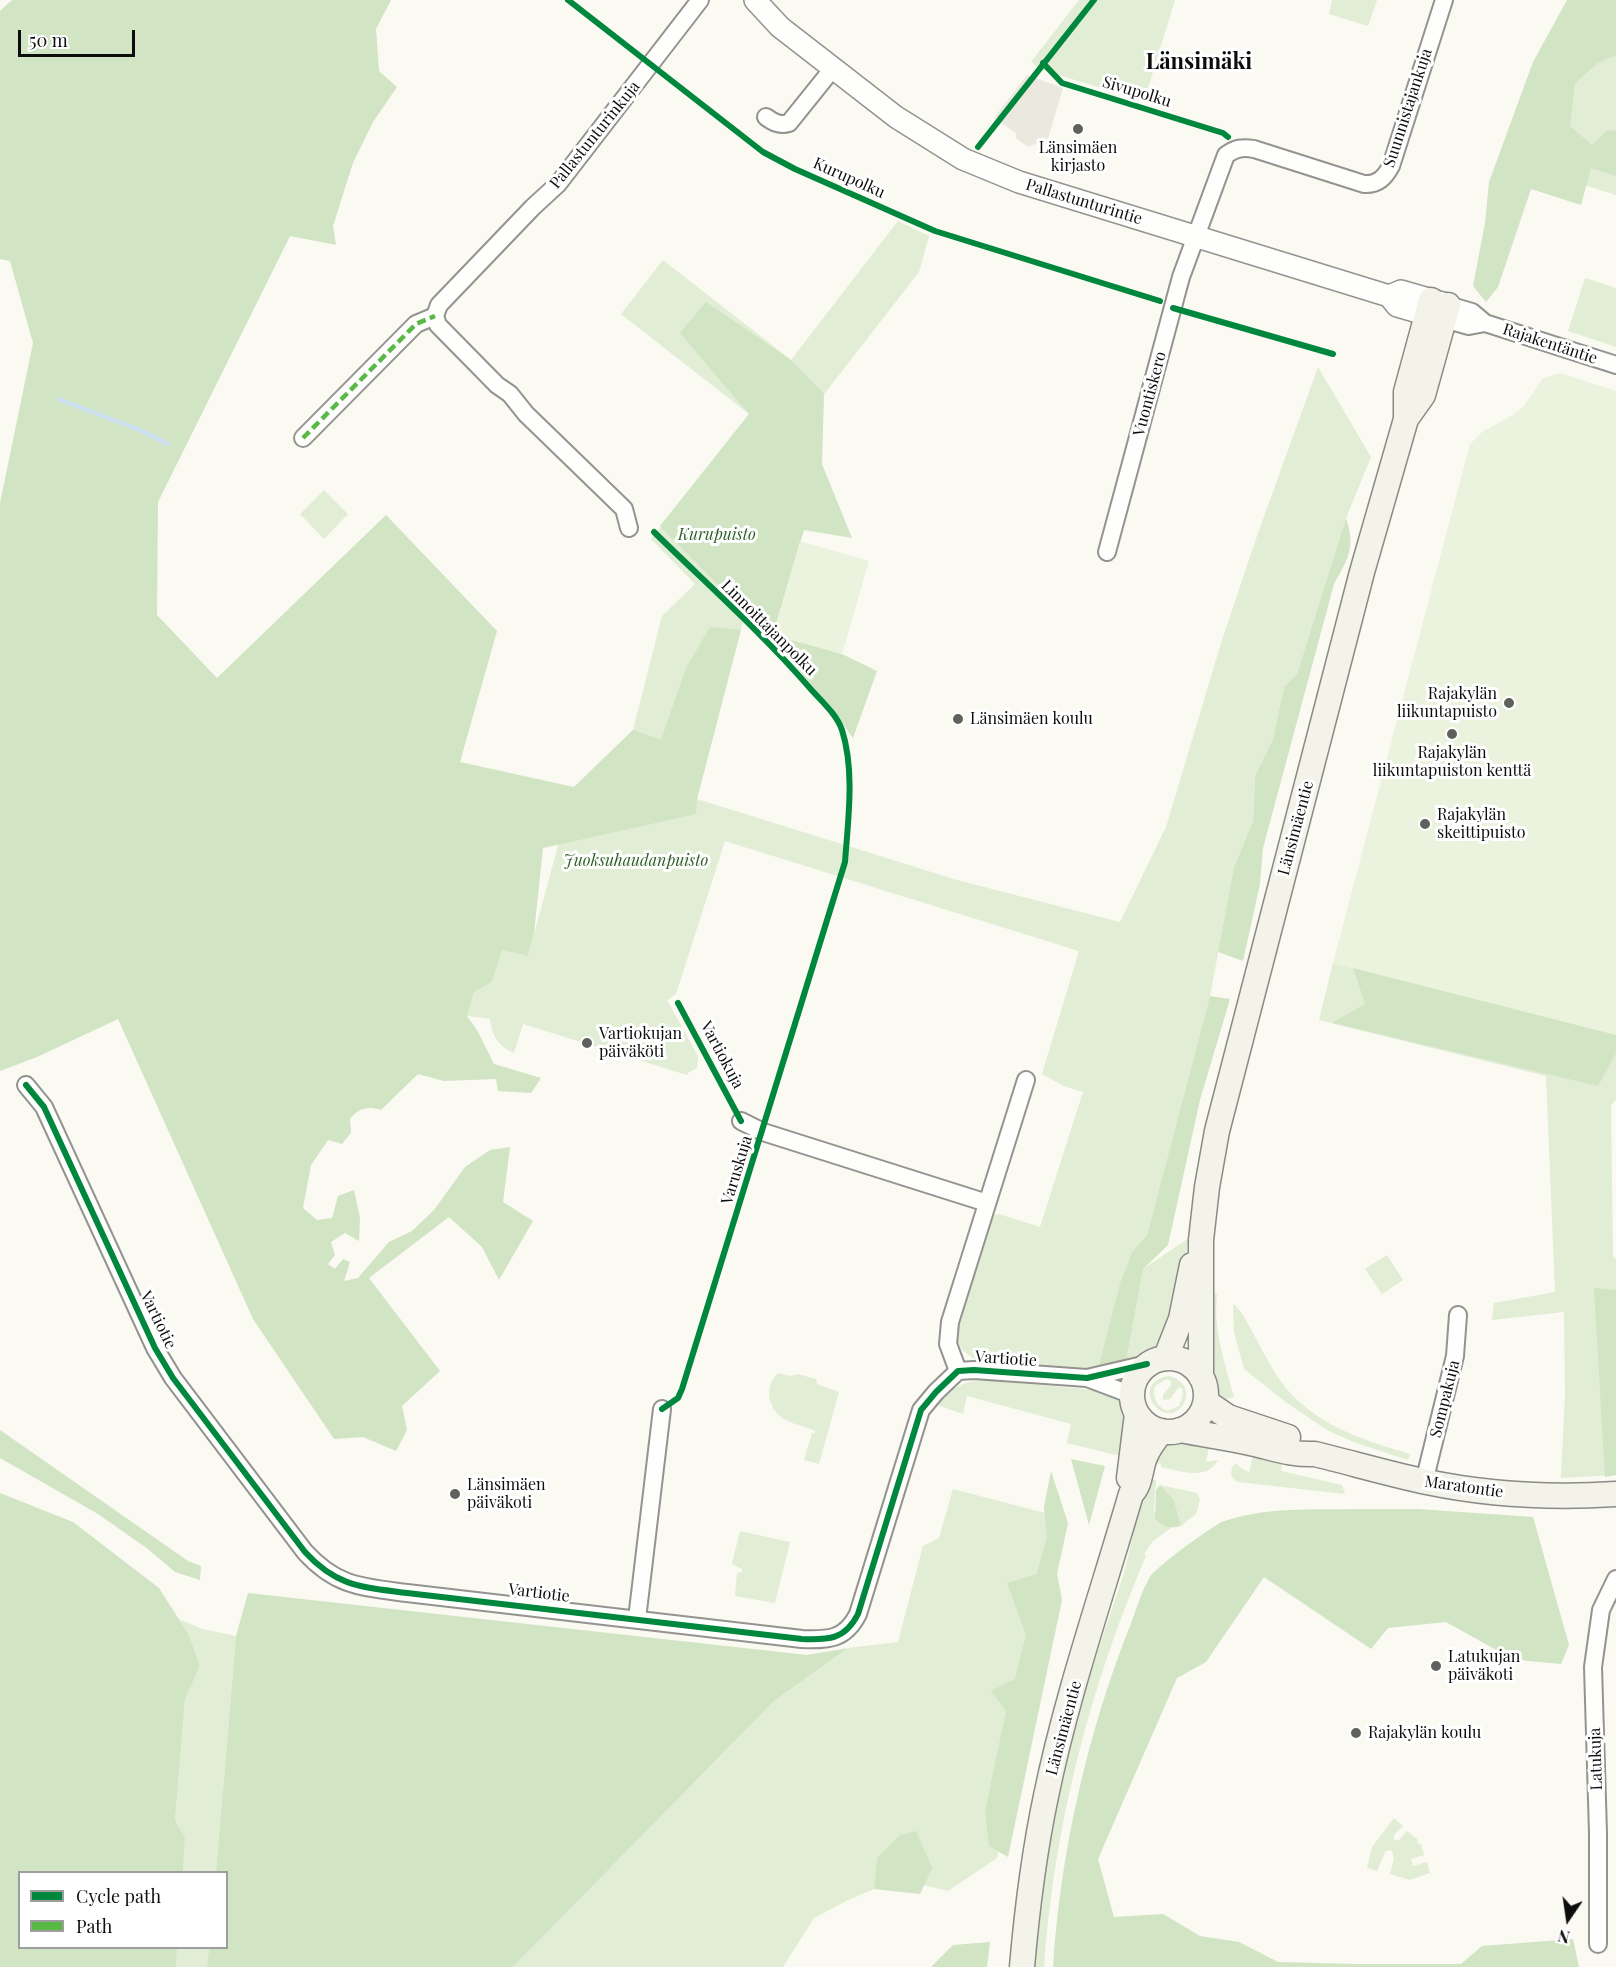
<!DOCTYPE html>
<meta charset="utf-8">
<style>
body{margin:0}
#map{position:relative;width:1616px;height:1967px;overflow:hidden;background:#faf9f2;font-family:"Playfair Display",serif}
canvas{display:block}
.legend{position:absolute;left:18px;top:1871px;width:210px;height:78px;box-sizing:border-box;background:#fff;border:2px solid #9e9e9e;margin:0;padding:8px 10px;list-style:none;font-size:18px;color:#0d0d0d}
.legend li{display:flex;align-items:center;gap:12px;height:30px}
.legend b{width:30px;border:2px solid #9e9e9e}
.north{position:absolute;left:1538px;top:1889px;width:60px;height:60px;-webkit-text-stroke:4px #fff;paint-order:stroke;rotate:193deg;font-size:16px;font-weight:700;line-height:24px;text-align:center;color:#0d0d0d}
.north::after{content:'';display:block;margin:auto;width:21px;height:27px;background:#0d0d0d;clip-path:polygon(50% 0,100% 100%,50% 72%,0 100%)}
.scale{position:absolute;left:18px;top:30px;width:117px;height:27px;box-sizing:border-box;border:3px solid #0d0d0d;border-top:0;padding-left:8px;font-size:18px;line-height:21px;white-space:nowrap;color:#0d0d0d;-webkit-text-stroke:4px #fff;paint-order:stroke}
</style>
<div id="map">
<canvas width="1616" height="1967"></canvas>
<ul class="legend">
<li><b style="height:8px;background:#00873e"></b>Cycle path</li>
<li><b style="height:8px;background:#58b947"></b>Path</li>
</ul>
<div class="north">N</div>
<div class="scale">50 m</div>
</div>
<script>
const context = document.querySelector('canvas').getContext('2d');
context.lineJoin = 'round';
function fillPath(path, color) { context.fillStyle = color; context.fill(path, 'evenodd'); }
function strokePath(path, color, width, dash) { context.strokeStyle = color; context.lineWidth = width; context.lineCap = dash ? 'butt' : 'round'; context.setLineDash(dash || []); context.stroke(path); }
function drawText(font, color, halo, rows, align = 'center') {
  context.font = font + ' "Playfair Display",serif'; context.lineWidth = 6; context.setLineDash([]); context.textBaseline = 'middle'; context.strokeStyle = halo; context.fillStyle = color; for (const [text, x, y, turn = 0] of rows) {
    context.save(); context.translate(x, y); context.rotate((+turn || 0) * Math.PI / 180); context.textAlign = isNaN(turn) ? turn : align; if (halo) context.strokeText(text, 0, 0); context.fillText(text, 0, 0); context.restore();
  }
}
fillPath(new Path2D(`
 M1079,0H1175L1144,101L1042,70L1031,62Z
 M1332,0H1377L1368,26L1329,14Z
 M1616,0V195L1530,168Z
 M898,221L929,236L919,272L790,438L697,799L957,880L1120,922L1166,827L1222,640L1257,536L1318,367L1371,457L1346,518L1297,674L1284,687L1273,739L1255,776L1253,821L1234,867L1210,996L1147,1235L1132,1252L1120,1283L1098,1369L1056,1368L976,1360L963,1351L958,1343L956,1334L991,1216L999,1214L1040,1227L1083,1092L1064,1086L1042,1074L1079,951L725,841L676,994L667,1000L698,1056L697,1068L688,1073L687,1075L523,1024L514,1053C499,1047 491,1035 490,1019L467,1016L474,992L492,982L502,950L528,956L574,787L633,730L662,616L695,584L651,539L749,414L621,314L663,260L791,360Z
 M1585,278L1616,288V347L1568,331Z
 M324,490L348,514L324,539L300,514Z
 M1333,963L1616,1035V1099L1611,1106L1613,1256L1616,1259V1475L1561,1478L1565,1394L1564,1312L1492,1320L1494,1303L1555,1292L1546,1076L1319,1020Z
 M1189,1238L1173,1321L1159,1349L1126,1362L1143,1269Z
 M1387,1255L1403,1280L1382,1294L1365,1269Z
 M1209,1292L1217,1294C1213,1330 1225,1363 1234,1397L1219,1401L1215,1390L1207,1318Z
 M1233,1305H1235L1243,1315C1256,1337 1267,1362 1282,1383C1313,1424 1362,1440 1410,1454L1408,1460L1353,1442L1327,1430L1287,1403L1244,1369L1234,1332Z
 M778,1373L790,1376L798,1374L816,1379L817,1384L839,1392L819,1464L804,1460L812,1433H815V1431C806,1427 796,1425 788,1421C768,1412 763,1388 778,1373Z
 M1168,1376C1181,1378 1191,1390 1184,1403C1167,1434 1126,1385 1168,1376ZM1166,1379L1171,1381V1385L1163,1395V1400L1170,1399L1179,1387L1182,1388L1183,1395L1179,1406L1167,1411C1156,1406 1152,1397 1155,1386Z
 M983,1380L1107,1391C1137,1409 1127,1424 1124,1454L1116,1455L1067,1443L1071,1424L967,1396L963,1414L940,1406L938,1402C951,1388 964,1381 983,1380Z
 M1174,1439L1210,1443L1206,1462L1218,1460C1207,1481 1179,1471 1161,1467V1464L1150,1462L1163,1444Z
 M1254,1453L1283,1461L1281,1471L1342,1485L1345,1494L1238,1482C1229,1478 1230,1470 1235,1463L1241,1468L1249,1472Z
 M1147,1478L1156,1480L1154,1510L1161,1524L1171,1528L1153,1541L1144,1554L1146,1556C1090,1686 1054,1826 1044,1967H1034L1042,1869L1073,1725L1124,1573Z
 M1160,1485L1197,1493L1200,1500L1196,1514L1181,1526L1174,1500Z
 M953,1489L1045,1513L1048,1531L997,1858L948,1891L879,1874L876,1871L874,1889L846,1901L814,1918L783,1967H513L774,1701L848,1648L898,1642L923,1546L939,1538Z
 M740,1531L790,1542L775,1603L735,1596L737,1573L742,1572V1569L732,1564Z
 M179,1619L202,1629L236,1636L216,1872H183L185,1838L175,1820L185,1699L200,1666L189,1635Z
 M1394,1818L1403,1826L1394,1835V1840H1399L1407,1831L1418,1840L1417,1843L1421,1844L1424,1855L1411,1859L1413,1866L1427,1862L1430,1873L1410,1880L1390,1874L1394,1859L1392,1851L1389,1850L1385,1852L1377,1871L1367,1868L1372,1847Z
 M177,1948H209L207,1967H176Z`), '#e1edd5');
fillPath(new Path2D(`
 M12,0H391L376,29L379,71L397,87L373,122L353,163L333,226L336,245L290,236L158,502L157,615L217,678L386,515L497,631L460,762L574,787L633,730L661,740L686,668L710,627L741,630L697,799L696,814L543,848L534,933L528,956L502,950L492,982L474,992L467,1016L477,1030L494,1064L541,1078L531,1093L498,1091L496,1079L444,1081L418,1074L381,1110C368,1106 359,1108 350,1119L351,1133L342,1144L328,1140L311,1165L303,1208L317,1220L332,1218L338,1196L354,1190L360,1218L359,1241L345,1233L331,1242L335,1255L328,1264L335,1269L343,1259L350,1262L344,1281L358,1278L389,1242L412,1231L434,1210L465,1167L490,1150L510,1147L503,1202L533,1221L499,1280L482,1247L449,1217L369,1278L440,1371L402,1406L407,1430L396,1451L363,1437L334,1439L253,1319L118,1019L37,1057L0,1071V503L33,343L10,261L0,259V11Z
 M1567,0H1616V55L1598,63L1575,83L1570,126L1592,145L1607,131L1616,130V176L1591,168L1581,205L1531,189L1498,287L1486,302L1473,286L1485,223L1489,182L1533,62Z
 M706,302L791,360L824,394L822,464L852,538L804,530L773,634L842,654L877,671L853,738C799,661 725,593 660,526L749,414L680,333Z
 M1346,518C1356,547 1348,559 1334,584L1263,848L1260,884L1243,961L1218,952L1234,867L1253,821L1255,776L1273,739L1284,687L1297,674Z
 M1353,967L1616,981V1053L1598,1086L1332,1023L1365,1004Z
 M1210,996L1230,999L1200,1100L1168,1245L1143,1269L1126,1362L1098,1369L1120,1283L1132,1252L1147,1235Z
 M1594,1288L1616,1290V1475L1605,1477Z
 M0,1430L188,1561L201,1566L200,1580L175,1572L148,1549L98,1514L0,1458Z
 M1071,1459L1105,1466L1089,1525Z
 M1051,1471L1068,1523L1057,1574L1062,1600L1008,1857L989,1846L985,1812L1006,1711L991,1691L1015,1679L1026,1635L1007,1583L1037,1574L1047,1536L1044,1507Z
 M1160,1485L1174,1500L1181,1526C1169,1529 1164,1527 1155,1519L1156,1490Z
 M0,1493L73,1522L159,1588L189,1635L200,1666L185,1699L175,1820L185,1838L183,1872H20V1948H177L176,1967H0Z
 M1362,1509H1418L1533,1517L1569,1645L1561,1664L1519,1660L1500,1652L1446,1622L1388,1628L1371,1649L1264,1577L1206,1662L1177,1678L1098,1859L1114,1917L1163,1914L1200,1936L1239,1942L1278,1962L1356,1964H1461L1482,1946L1573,1939L1579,1967H1053C1060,1855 1087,1735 1128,1631C1135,1615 1141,1591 1150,1577C1156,1567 1211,1527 1222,1522C1266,1506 1316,1510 1362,1509Z
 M248,1593L807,1655L848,1648L774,1701L513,1967H207L209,1948H226V1872H216L236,1636Z
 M916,1831L932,1868L920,1894L874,1889L877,1858L900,1835Z
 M990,1942L987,1967H931L953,1945Z`), '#d1e4c4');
fillPath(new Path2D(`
 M1560,373L1616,391V1035L1333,963L1470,444L1482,432L1513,415L1523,407L1543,378Z
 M800,541L869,561L842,654L773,635Z`), '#ebf2de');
fillPath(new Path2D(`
 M1027,75L1063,88L1047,142H1040L1028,147L1016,138V133L994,118Z`), '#eae8df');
strokePath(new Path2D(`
 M58,399L140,430L168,444`), '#cde0f0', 4.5);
const minor = new Path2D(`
 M766,117C773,122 780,126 789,123L834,67
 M1448,305L1472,312L1485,323L1616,365
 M435,316L439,305L533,207L558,184L700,0
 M435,316L438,325L497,385L510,394L526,414L624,509L629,528
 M1444,319L1469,326L1485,323
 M303,438L416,324L435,316
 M1107,552L1181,277L1226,155C1236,148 1242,147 1254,149L1364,184C1378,185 1385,177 1391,166L1444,0
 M26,1085L44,1107L155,1348L173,1378L305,1552C337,1587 362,1587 407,1593L802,1639C828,1640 845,1640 858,1614L921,1410L936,1392L958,1371L974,1370L1087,1378L1147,1364
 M741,1121L763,1132L987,1203
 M958,1371L948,1344L950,1322L1026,1080
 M1087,1378L1132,1395
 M1424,1482L1455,1356L1458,1315
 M637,1619L662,1409
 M1598,1944V1833L1593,1667L1601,1610L1616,1579`);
const tertiary = new Path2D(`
 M755,0L780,27L896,117L963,159L1019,182L1389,296L1397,306L1442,319
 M1389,296L1401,291L1446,304`);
const secondary = new Path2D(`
 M1406,419L1423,395L1448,305
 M1166,1357L1181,1319L1192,1265
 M1132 1395a37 37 0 1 1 74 0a37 37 0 1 1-74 0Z
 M1201,1377V1240L1207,1187L1217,1131L1362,572L1406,419V392L1431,300
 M1206,1402L1228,1417L1288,1437
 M1180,1430C1205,1435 1230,1438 1255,1444C1276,1449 1293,1455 1315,1454C1352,1463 1389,1474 1427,1482C1489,1495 1553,1498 1616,1494
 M1129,1478L1137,1414
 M1022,1967C1027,1909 1034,1853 1046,1796C1067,1694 1102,1594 1131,1494C1141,1485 1140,1469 1145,1457C1149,1447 1155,1439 1162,1431`);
strokePath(minor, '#949390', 20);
strokePath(tertiary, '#949390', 24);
strokePath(secondary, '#8a8a87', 27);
strokePath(minor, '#fefefd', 16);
strokePath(tertiary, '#fefefd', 21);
strokePath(secondary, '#f3f3ea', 24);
strokePath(new Path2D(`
 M303,438L416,324L435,316`), '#58b947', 4.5, [9, 4.5]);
strokePath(new Path2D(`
 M568,0L763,152L795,169L935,231L1160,301
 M1043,63L1062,83L1223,133L1228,137
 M978,147L1094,0
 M1173,308L1333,354
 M654,532C706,583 761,632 809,687C820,700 836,713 842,730C855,771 848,820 845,862L682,1389L678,1398L662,1409
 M678,1003L741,1121
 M26,1085L44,1107L155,1348L173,1378L305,1552C337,1587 362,1587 407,1593L802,1639C828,1640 845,1640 858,1614L921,1410L936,1392L958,1371L974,1370L1087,1378L1147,1364`), '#00873e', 6);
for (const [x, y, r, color] of [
 [1078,129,6,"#60605d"],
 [1509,703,6,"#60605d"],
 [958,719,6,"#60605d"],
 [1452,734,6,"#60605d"],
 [1425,824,6,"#60605d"],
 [587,1043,6,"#60605d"],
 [455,1494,6,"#60605d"],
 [1436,1666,6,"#60605d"],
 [1356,1733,6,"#60605d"]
]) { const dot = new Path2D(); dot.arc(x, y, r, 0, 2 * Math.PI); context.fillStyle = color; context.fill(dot); strokePath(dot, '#fff', 2); }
drawText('16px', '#0d0d0d', '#fff', [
 ["Sivupolku",1137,92,17],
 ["Suunnistajankuja",1408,108,-72],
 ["Pallastunturinkuja",595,135,-51],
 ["Kurupolku",849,178,24],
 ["Pallastunturintie",1084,202,17],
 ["Rajakentäntie",1550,344,18],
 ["Vuontiskero",1150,394,-75],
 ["Linnoittajanpolku",769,628,45],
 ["Länsimäentie",1296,828,-75],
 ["Vartiokuja",722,1055,62],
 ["Varuskuja",737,1170,-73],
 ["Vartiotie",158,1320,64],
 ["Vartiotie",1006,1359,4],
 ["Sompakuja",1445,1399,-76],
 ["Maratontie",1464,1487,8],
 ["Vartiotie",539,1593,7],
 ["Länsimäentie",1064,1728,-75],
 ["Latukuja",1596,1759,-92]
]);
drawText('16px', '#0d0d0d', '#fff', [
 ["Länsimäen",1078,148,"center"],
 ["kirjasto",1078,166,"center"],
 ["Rajakylän",1497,694,"right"],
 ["liikuntapuisto",1497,712,"right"],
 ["Länsimäen koulu",970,719],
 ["Rajakylän",1452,753,"center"],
 ["liikuntapuiston kenttä",1452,771,"center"],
 ["Rajakylän",1437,815],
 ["skeittipuisto",1437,833],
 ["Vartiokujan",599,1034],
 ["päiväköti",599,1052],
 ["Länsimäen",467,1485],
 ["päiväkoti",467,1503],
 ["Latukujan",1448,1657],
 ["päiväkoti",1448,1675],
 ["Rajakylän koulu",1368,1733]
], 'left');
drawText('italic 16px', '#2b5e25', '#fff', [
 ["Kurupuisto",717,535],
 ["Juoksuhaudanpuisto",636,861]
]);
drawText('bold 22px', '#0d0d0d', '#fff', [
 ["Länsimäki",1199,62]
]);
</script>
